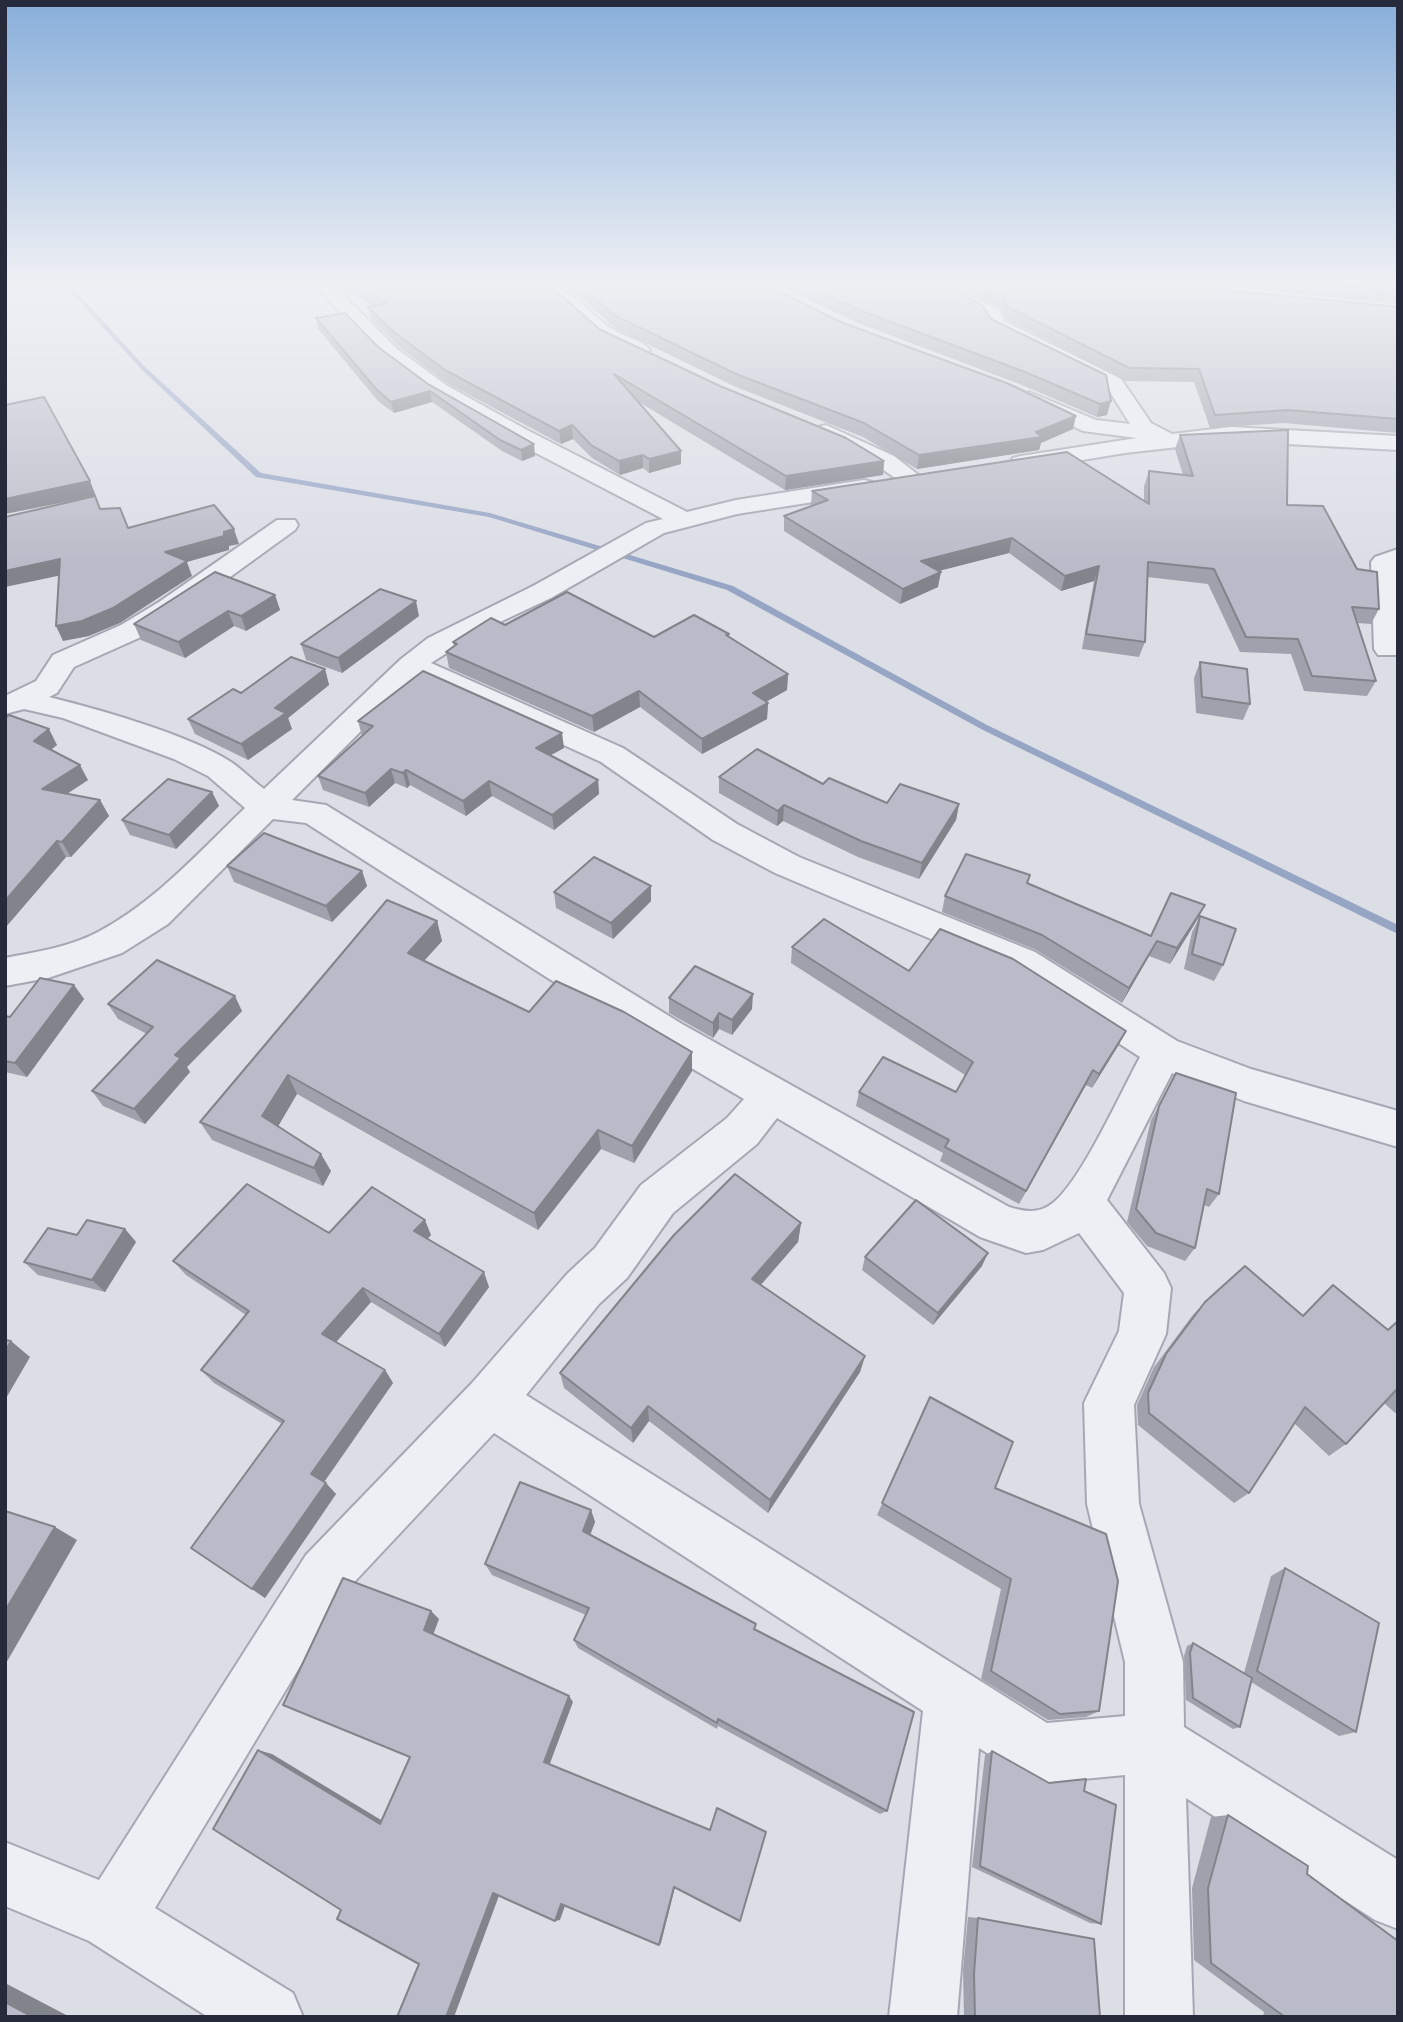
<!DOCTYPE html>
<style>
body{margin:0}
#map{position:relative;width:1403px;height:2022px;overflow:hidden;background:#dcdee6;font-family:Montserrat,sans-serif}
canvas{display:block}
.frame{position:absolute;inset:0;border:7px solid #262a3b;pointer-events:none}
</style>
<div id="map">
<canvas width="1403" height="2022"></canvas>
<div class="frame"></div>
</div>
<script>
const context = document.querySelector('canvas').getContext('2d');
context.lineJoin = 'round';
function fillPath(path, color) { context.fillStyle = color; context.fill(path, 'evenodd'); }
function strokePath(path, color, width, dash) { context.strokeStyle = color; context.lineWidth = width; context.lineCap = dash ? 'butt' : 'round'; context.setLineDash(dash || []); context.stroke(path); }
fillPath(new Path2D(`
 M70,283H76L73,288L145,367L261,473L490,513L733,586L987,725L1398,925V934L981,729L727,590L489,517L256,477L141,369L68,289Z`), '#97a5c5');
const minor = new Path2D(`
 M312,283H331L396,348L446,385L527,430L687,512L736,500L864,480L872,482L876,487L872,492L864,494L737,514L664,533L551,598L483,630L431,663L623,748L737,824L799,857L1035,952L1177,1041L1251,1069L1398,1111V1147L1244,1101L1172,1073L1107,1200L1164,1273L1171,1288L1166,1334L1134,1405L1139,1504L1183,1662L1184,1727L1398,1860V1929L1375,1920L1186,1798L1193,2017H1125V1775L1041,1783L1020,1774L979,1748L957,2017H889L923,1711L494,1433L344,1593L155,1908L293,1993L303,2017H208L89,1941L5,1906V1842L99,1880L306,1555L472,1383L567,1274L595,1248L641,1185L727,1118L744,1099L654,1046L306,823L273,819L168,924L122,953L48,978L5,986V958C36,952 70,947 98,932C155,902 199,852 245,808L208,776L174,759L63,718L24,709L5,714V696L36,681L53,655L121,625L159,602L277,520H295L298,525L295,530L179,614L141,637L74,667L57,693L49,697C98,709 190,735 231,762C243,770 253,781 264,789L401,659L428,638L533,586L646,523L663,519L511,440L432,393L382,356ZM415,677L601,762L713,840L775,873L1009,972L1140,1057C1121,1092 1082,1179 1054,1202C1040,1214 1025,1212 1009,1207L682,1024L326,805L292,800ZM777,1118L980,1237L1026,1253L1043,1250L1079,1233L1124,1293L1119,1331L1084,1403L1087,1504L1125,1662V1716L1047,1723L526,1395L599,1304L627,1278L673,1213L757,1144Z
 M529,283C577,283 582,312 617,332C627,338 642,340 650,350L640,356L601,339L565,306Z
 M794,283H829L826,287L771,298L762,293L765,289Z
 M917,283H940L999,310L1004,321L1121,379L1151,423L1172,434L1231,427L1398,436V450L1231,441L1125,453L1021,470L1013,468L1010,463L1013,458L1021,456L1137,438L1083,431L1022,402L1019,398L1029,392L1096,420L1130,424L1107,387L990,329L982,321V316Z
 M826,425L894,456L925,480L921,485H905L878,466L818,437L815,432L818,427Z
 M1398,549V655H1378L1374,649L1371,562L1375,557Z`);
strokePath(minor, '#a5a8b3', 4);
fillPath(minor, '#eeeff4');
fillPath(new Path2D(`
 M5,283H38L36,285H5Z
 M333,283H542L599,329L720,386L884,461L883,475L785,490L637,401L681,451V464L649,473L643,468L620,475L592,458L573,439L561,444L447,383L398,346L371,319L368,307L373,306Z
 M556,283H761L843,323L1073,429L1041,443L1039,450L917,469L863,437L736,387L616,329L579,296Z
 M772,283H937L991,319L1106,375L1107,415L1097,417L1022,385L858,323Z
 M946,283H1157L1398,307V433L1283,423L1210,428L1194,382L1126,381L1006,319L1000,308Z
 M1189,283H1398V304Z
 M316,318L378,347L428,384L535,456L522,461L502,451L432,402L394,413L378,401L318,329Z
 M1180,435L1287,505L1379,609L1371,624L1357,623L1376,681L1367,696L1304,691L1291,654L1240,652L1208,584L1147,577L1145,642L1139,657L1082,649L1094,581L1061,591L1009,553L938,571V587L900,604L784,531V516L812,506L811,505L812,491L1144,501V486L1149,471L1183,475L1175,449Z
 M1398,494V509L1396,498Z
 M275,595L280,610L246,631L234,626L185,658L141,640L134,624Z
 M419,616L342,673L306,660L301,644Z
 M505,625L654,637L729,634V637L788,674L787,690L766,702L768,703L767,719L702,754L640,707L594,732L449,668L446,652L454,646L453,642Z
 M1200,662L1250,704L1243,720L1196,713L1194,678Z
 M325,669L329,685L288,718L292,729L248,760L195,734L188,719L241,693Z
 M5,718L57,745L51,750L88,780L67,794L100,800L109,816L71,857H66L5,928Z
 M358,721L564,748L551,755L598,780L599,794L554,830L492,796L466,816L410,785L407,788L395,783L369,807L323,790L318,776L362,736Z
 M719,777L823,784L887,803L959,804L956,820L919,879L858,857L783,821L777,826L719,793Z
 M212,792L219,806L176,849L130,835L122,820Z
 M227,866L362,871L367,886L332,922L234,882Z
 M1030,875L1028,883L1151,936L1205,905L1197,920L1170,964L1149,956L1122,1003L1036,950L942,912L945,896Z
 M554,892L651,901L613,939L556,908Z
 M1200,916L1223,965L1214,981L1184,969L1192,932Z
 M437,921L442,941L424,961L529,1012L692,1071L634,1163L601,1149L538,1230L297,1094L278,1126L331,1171L323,1186L212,1140L200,1122Z
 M792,947L909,971L1126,1031L1118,1046L1092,1088L1086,1085L1019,1204L940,1161L943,1153L856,1106L859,1092H956L965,1075L791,963Z
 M74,985L84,999L27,1077L5,1072V1016L10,1017Z
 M669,998L752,1009L732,1035L719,1029L713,1038L669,1013Z
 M108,1004L242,1011L187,1067L190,1072L145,1124L103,1106L92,1091L147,1034L118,1019Z
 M1176,1073L1219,1194L1209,1207L1204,1205L1195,1248L1185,1261L1147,1246L1127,1222L1151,1120Z
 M801,1223L798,1242L761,1285L865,1356L860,1372L768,1513L649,1421L633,1443L564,1388L560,1373Z
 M125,1229L136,1242L105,1292L38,1275L24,1262L77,1235Z
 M329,1233L431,1235L427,1239L489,1287L445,1347L371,1302L336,1342L385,1370L393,1383L324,1482L336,1494L265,1598L252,1589L282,1424L214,1383L201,1370L246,1315L186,1275L173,1261Z
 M865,1257L982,1266L933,1325L862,1270Z
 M1333,1285L1387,1330L1398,1320V1411L1395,1413L1384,1403L1346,1444L1329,1456L1294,1423L1249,1493L1234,1503L1138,1425L1137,1405L1154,1367L1192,1316L1205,1302L1302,1316Z
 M930,1397L995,1488L1099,1711L1086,1717L1048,1720L981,1679L1001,1589L877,1515Z
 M591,1510L595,1522L590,1535L755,1630L887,1811L880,1814L718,1726L717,1729L578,1648L574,1640L586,1615L492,1575L485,1564Z
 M1285,1568L1356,1732L1339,1736L1251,1682L1240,1727L1233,1729L1186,1700L1184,1656L1187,1646L1193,1643L1244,1673L1271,1576Z
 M992,1751L1049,1783L1084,1791L1101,1924L1090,1923L972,1867L985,1755Z
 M1228,1815L1307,1874L1398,2017H1263L1264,2012L1194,1960L1192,1888L1211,1817Z
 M968,1917L978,1918L1100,2017H964L963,1970Z`), '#9fa2ac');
fillPath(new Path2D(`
 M430,391L432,402L394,413L391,402Z
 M1111,401L1107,415L1097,417L1100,404Z
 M1076,416L1073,429L1041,443L1039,450L917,469L919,455L1036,432Z
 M572,425L573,439L561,444L559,431Z
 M534,444L535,456L522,461L521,450Z
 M681,451V464L649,473V459Z
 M643,455V468L620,475L619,461Z
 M884,461L883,475L785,490L786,476Z
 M90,481L96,496L5,514V499Z
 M234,529L239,544L229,546V550L187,562L192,576L120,623L89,636L63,641L56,626L165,552Z
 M1012,538L1009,553L919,576L921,561Z
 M60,559L67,574L5,587V571Z
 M1099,566L1094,581L1061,591L1065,576Z
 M941,572L938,587L900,604L903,589Z
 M275,595L280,610L246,631L241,616Z
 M416,601L419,616L342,673L338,658Z
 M228,611L234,626L185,658L178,642Z
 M325,669L329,685L288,718L292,729L248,760L241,744L275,708Z
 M788,674L787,690L753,709V693Z
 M639,691L640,707L594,732L592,716Z
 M768,703L767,719L702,754V739Z
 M49,729L57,745L42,756L34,741Z
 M562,733L564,748L538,762L536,748Z
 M80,765L88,780L51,804L42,789Z
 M391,769L395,783L369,807L365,793Z
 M406,770L410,785L407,788L403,773Z
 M598,780L599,794L554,830L552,815Z
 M489,781L492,796L466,816L463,801Z
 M212,792L219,806L176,849L169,835Z
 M100,800L109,816L71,857L62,842Z
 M959,804L956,820L919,879L922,863Z
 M784,805L783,821L777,826L778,811Z
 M57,841L66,857L5,928V901Z
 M362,871L367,886L332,922L326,906Z
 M651,886V901L613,939L611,923Z
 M1205,905L1197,920L1170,964L1177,948Z
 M437,921L442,941L414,972L408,953Z
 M1157,941L1149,956L1122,1003L1129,988Z
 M74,985L84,999L27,1077L15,1063Z
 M753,994L752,1009L732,1035V1020Z
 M235,996L242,1011L187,1067L190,1072L145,1124L134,1109L175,1055Z
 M719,1013V1029L713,1038V1023Z
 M1126,1031L1118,1046L1092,1088L1099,1074Z
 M692,1052V1071L634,1163L632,1146Z
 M1093,1070L1086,1085L1019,1204L1026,1191Z
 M288,1075L297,1094L273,1135L262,1116Z
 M598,1130L601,1149L538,1230L534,1213Z
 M321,1154L331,1171L323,1186L314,1168Z
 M425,1220L431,1235L421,1246L414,1231Z
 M801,1223L798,1242L750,1297L752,1279Z
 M125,1229L136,1242L105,1292L92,1280Z
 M988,1253L982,1266L933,1325L938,1313Z
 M484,1272L489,1287L445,1347L439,1334Z
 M363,1288L371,1302L331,1348L322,1334Z
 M11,1341L30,1357L5,1400V1351Z
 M865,1356L860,1372L768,1513L770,1500Z
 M385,1370L393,1383L322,1485L311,1474Z
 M648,1406L649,1421L633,1443L631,1428Z
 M326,1483L336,1494L265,1598L252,1589Z
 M591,1510L595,1522L587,1543L583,1531Z
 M55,1527L77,1540L5,1665V1611Z
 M431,1611L439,1619L432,1638L424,1630Z
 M569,1696L573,1702L549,1766L544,1762Z
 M258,1750L272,1754L391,1826L380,1824Z
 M674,1887H675L661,1943L659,1945Z
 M493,1893H500L454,2017H446Z
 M566,1903L560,1920L555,1921L561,1904Z
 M5,1983L70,2017H33L5,2002Z`), '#82848c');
const building = new Path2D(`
 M352,283H542L562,296L599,329L720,386L846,438L884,461L786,476L614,374L681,451L649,459L643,455L619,461L591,445L572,425L559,431L445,370L395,333L368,307L388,303Z
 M576,283H761L843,323L1009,384L1076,416L1036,432L1042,437L919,455L864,423L736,374L616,316Z
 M799,283H937L982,305L991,319L1106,375L1111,401L1100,404L1025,372L859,310Z
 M975,283H1156L1398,307V419L1288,410L1215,415L1199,369L1129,368L1008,307L1002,295Z
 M1314,283H1398V291Z
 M345,313L378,347L428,384L534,444L521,450L500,440L430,391L391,402L376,389L316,318Z
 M44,397L90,481L5,499V405Z
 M1288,430L1287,505L1323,506L1357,569L1377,572L1379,609L1352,607L1376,681L1312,676L1298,639L1246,637L1214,569L1148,562L1145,642L1086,634L1099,566L1065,576L1012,538L921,561L941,572L903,589L784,516L828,500L812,491L1067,452L1149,504V471L1193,476L1180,435Z
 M95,496L100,509L120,508L128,528L214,505L234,529L224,532V536L165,552L187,561L113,608L82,621L56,626L60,559L5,571V517Z
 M215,572L275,595L241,616L228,611L178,642L134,624Z
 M380,589L416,601L338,658L301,644Z
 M567,592L654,637L694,615L729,634L726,635L788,674L753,693L768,703L702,739L639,691L592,716L446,652L457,644L453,642L491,618L505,625Z
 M291,657L325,669L275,708L286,713L241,744L188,719L233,689L241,693Z
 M1200,662L1247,669L1250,704L1202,697Z
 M423,671L562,733L536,748L598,780L552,815L489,781L463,801L406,770L403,773L391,769L365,793L318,776L373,726L358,721Z
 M9,715L49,729L34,741L80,765L42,789L100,800L62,842L57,841L5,901V718Z
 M757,749L823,784L829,778L887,803L900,784L959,804L922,863L861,841L784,805L778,811L719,777Z
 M168,779L212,792L169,835L122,820Z
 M264,833L362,871L326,906L227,866Z
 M966,854L1030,875L1027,883L1151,936L1171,893L1205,905L1177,948L1157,941L1129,988L1042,935L945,896Z
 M594,857L651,886L611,923L554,892Z
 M387,900L437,921L408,953L529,1012L556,981L624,1012L692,1052L632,1146L598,1130L534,1213L288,1075L262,1116L321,1154L314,1168L200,1122Z
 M1200,916L1236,929L1223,965L1192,954Z
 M824,919L909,971L940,929L1013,959L1126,1031L1099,1074L1093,1070L1026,1191L945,1147L949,1140L859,1092L883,1057L956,1092L973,1062L792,947Z
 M157,960L235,996L175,1055L181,1058L134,1109L92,1091L153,1027L108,1004Z
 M695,966L753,994L732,1020L719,1013L713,1023L669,998Z
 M40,978L74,985L15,1063L5,1061V1016L10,1017Z
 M1176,1073L1236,1093L1219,1194L1207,1189L1195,1248L1156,1233L1136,1209L1159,1106Z
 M735,1174L801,1223L752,1279L865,1356L770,1500L648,1406L631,1428L560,1373L674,1235Z
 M247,1184L329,1233L372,1187L425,1220L414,1231L484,1272L439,1334L363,1288L322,1334L385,1370L311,1474L326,1483L252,1589L191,1548L284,1421L201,1370L249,1311L173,1261Z
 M916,1200L988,1253L938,1313L865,1257Z
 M87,1220L125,1229L92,1280L24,1262L48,1228L77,1235Z
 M1245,1266L1303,1316L1333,1285L1388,1330L1398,1321V1388L1346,1444L1305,1407L1249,1493L1149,1413L1148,1393L1166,1354L1205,1302Z
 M5,1340L11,1341L5,1351Z
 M930,1397L1013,1442L995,1488L1106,1534L1118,1581L1099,1711L1060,1714L991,1671L1011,1579L882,1503Z
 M520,1482L591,1510L583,1531L756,1624L754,1629L914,1712L887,1811L718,1719L717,1723L574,1640L589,1608L485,1564Z
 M5,1511L55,1527L5,1611Z
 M1285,1568L1379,1623L1356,1732L1257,1671Z
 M343,1578L431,1611L424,1630L569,1696L544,1762L710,1830L717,1808L766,1832L740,1921L674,1887L659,1945L561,1904L555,1921L493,1893L446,2017H397L419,1964L337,1919L341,1910L213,1829L258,1750L380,1824L410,1757L283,1705Z
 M1193,1643L1252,1678L1240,1727L1193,1698L1190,1653Z
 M992,1751L1049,1783L1086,1779L1084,1791L1116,1805L1101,1924L980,1866Z
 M1228,1815L1308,1866L1307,1874L1398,1941V2017H1285L1211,1963L1208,1888Z
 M978,1918L1094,1939L1100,2017H975L974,1974Z
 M5,2002L33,2017H5Z`);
fillPath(building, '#b9bcc8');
strokePath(building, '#82848c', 2);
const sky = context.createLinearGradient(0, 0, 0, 566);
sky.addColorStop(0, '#87aeda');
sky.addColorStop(0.5, '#eff0f4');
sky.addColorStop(1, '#eff0f400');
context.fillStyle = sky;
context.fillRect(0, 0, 1403, 566);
</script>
